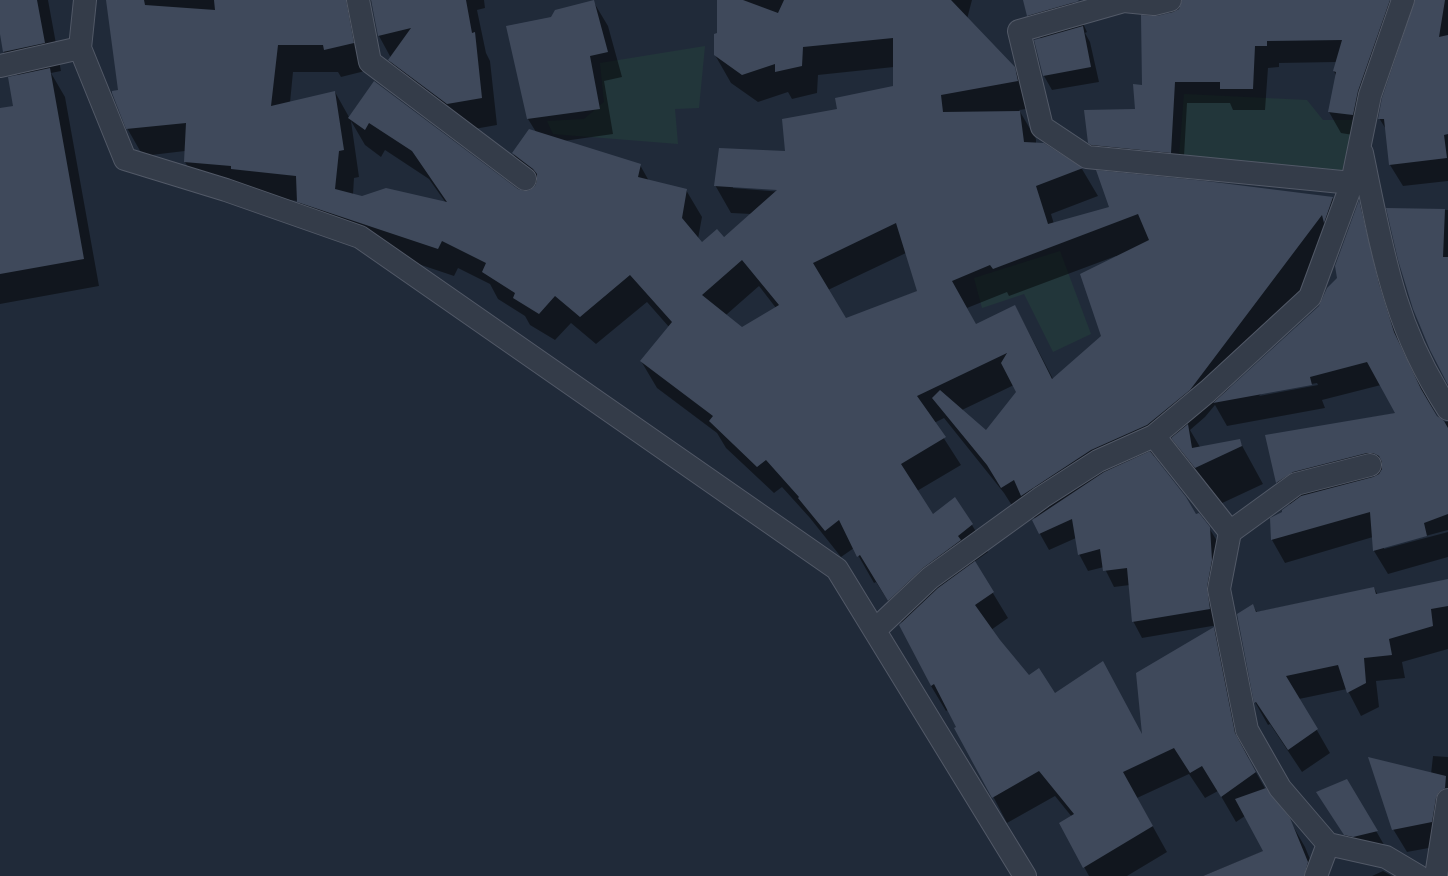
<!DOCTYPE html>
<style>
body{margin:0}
canvas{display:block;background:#202a39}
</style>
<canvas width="1448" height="876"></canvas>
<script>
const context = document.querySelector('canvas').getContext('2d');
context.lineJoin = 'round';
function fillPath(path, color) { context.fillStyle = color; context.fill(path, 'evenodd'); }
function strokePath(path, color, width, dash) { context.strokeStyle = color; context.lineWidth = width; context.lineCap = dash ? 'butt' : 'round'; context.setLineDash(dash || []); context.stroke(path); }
fillPath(new Path2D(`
 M705,46L699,108L675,109L678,144L553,134L547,121L584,119L604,102L600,63Z
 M1184,94L1307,100L1323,120H1353L1346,173L1179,157Z
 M1060,251L1091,334L1053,352L1024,294L982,308L974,278Z`), '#22363a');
fillPath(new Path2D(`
 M0,0H48L61,71L51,73L65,97L99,286L0,304V109L14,106L18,76L4,52L0,29Z
 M107,0H356L369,70L341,77L338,72H293L290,103L335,92L349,117L374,82L488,169L523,192H530L536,186L529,181L513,153L536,132L528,119L507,27L551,18L593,1L608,26L622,77L604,81L613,134L564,141L640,165L649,181L686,190L702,217L698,239L702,243L723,238L751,214L731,213L715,185L786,152L838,110L894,86V67L818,75L817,93L792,99L788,92L758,102L731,83L715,55L718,34V0H972L967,19L1014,68L1030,96L1033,108L1019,110L1036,139V144H1043L1082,169L1098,196L1051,214L1054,224L1206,182L1333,198L1349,225L1340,249L1336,243L1224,395L1320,307L1338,278L1359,203L1372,224L1391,308L1413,371L1437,416L1441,421L1448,422V531V530L1384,547V549L1448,532V557L1388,574L1374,551L1373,537L1285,563L1272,540L1271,519L1283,512L1290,505L1277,483L1267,436L1397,413L1381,385L1322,400L1325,408L1227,426L1215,405L1205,417L1190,430L1200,447L1239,440L1263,484L1218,505L1194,475L1175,442L1163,452L1153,457L1196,515L1209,528L1219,544L1218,625L1142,638L1133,621L1130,585L1114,587L1104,567L1088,571L1079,554L1076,538L1049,550L1040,534L1033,520L1035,519L1029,508L1018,515L1004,493L944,418L934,423L961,465L917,491L933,515L955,499L972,525L988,552L974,562L1008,618L991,630L1029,676L1055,695L1143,736L1214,629L1228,654L1249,760L1266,790L1289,819L1305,847L1317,876H1203L1264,851L1245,816L1236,822L1218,791L1205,798L1189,774L1137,798L1167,852L1127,876H1089L1060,823L1072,817L1055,796L1007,823L948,710L946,711L931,686L902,623L876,582L874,583L854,548L841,557L810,518L782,487L774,493L726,448L717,433L657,388L641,361L669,327L647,302L596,344L571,323L555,340L530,325L525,316L498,299L490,284L458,268L454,276L314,229L298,201L201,189L185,162V151L143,156L127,128L119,90ZM351,121L365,145L381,157L385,150L429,179L446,203L362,197L353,195L354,178L359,177ZM733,186L782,190V192L733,188ZM906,253L918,291L846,319L828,290ZM1116,256L1102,336L1053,379L1015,306L976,325L967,308L1007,292L1009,296ZM759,286L776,308L742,328L726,315ZM1317,383L1318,385L1259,396L1262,393ZM1014,385L1017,392L986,431L962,410Z
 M371,0H484L485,8L477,10L486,53L490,61L497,125L463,131L405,88L389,60L391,58L379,36Z
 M1024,0H1072L1087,32L1085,33L1090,42L1099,82L1052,90L1044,76L1041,39L1028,15Z
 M1090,0H1448V181L1403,186L1390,165L1387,131L1379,118L1414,9L1407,12L1365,137L1341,133L1329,112L1336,76L1334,71L1337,62L1279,63V67L1268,68L1265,110H1233L1230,103H1187L1183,174L1102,164L1089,142L1136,110L1143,86L1157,17L1171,13L1134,10L1101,19Z
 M1387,209L1448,210V382L1437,363L1419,323L1404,277Z
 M1448,580V649L1402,662L1405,678L1376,681L1379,707L1361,716L1347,689L1299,699L1330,753L1302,772L1270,724L1268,725L1255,702L1253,606L1257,612L1374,588L1378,595Z
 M1433,756L1448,757V829L1445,845L1407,852L1393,829L1431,774Z
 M1347,780L1387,850L1356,853L1317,792Z
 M1383,871L1392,876H1372Z`), '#0007');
fillPath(new Path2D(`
 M0,0H37L45,43L3,52L0,34Z
 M106,0H144L145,5L215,10L214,0H346L354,43L324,50L323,45H278L271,106L335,91L344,150L339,151L335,189L362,196L386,188L447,202L412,151L369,123L365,130L348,118L374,81L518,189L524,191L530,190L535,186L537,181V174L533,169L512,153L529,129L641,164L638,177L687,189L682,218L702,242L717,229L724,237L777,190L714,186L719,148L785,151L782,119L837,109L835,98L893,86V38L803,47L802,66L775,72V64L742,75L714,55V34L717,33V0H743L778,13L784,0H951L1015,67L1018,81L941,95L943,112L1020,111L1024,142L1044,143L1083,168L1036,186L1048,224L1109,207L1096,170L1206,181L1333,197L1324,223L1322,215L1190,390L1147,425L1091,450L1021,496L1014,480L1001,488L987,465L932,398L940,390L986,430L1016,392L1001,363L1007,353L917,396L946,437L901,464L933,514L955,497L973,524L958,536L961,540L923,568L888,601L860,555L857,557L839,520L825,531L798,498L799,497L766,460L757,467L709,421L713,416L640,361L672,322L630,275L580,317L555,296L539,314L513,298L515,293L482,272L486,263L442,241L438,249L297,202L296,176L231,169V166L184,162L186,123L126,129L112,93V91L118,90ZM1138,214L1149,240L1080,274L1101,336L1052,379L1015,305L976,324L952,281L990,265L993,269ZM896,223L917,291L846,318L813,263ZM742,260L779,305L742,327L702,295Z
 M371,0H466L472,33L475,32L482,98L447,104L388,60L411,28L378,36Z
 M594,0L608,52L590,56L600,109L527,119L506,26L551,17L555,10Z
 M1023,0H1078L1079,1L1027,16Z
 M1182,0H1390L1358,91L1353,115L1328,112L1336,72L1333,71L1342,40L1267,41V46H1255L1253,89H1220V82H1175L1171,153L1091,145L1088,143L1084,110L1135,109L1133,84L1142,85L1141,15L1157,16L1173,12L1179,9Z
 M1415,0H1445L1439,37L1448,35V134L1444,135L1447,158L1389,165L1384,119H1378L1382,98Z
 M1083,26L1091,67L1043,76L1034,40Z
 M50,68L84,259L0,274V108L13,106L8,77Z
 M1359,200L1379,284L1394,332L1421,389L1437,416L1444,421L1448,428V514L1424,523L1427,536L1373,551L1370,512L1271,540L1270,518L1282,512V510L1301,496L1373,477L1379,474L1382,469V462L1379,456L1373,453H1367L1293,472L1276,483L1265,435L1395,413L1367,362L1310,377L1312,385L1213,403L1319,306L1327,288L1337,278L1335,266Z
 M1386,208L1445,209L1443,257H1448V385L1430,350L1413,309L1398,260Z
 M1188,424L1192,448L1240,439L1242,446L1195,468L1171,438Z
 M1150,451L1186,497L1196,514L1199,513L1210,527L1212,560L1207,587L1210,609L1132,622L1127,568L1103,571L1100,549L1078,555L1072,519L1039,534L1032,520L1104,472Z
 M975,561L994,592L975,605L1000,640L1029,675L1039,668L1055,693L1103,661L1142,734L1136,673L1214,627L1235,733L1256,772L1221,797L1202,766L1190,773L1174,748L1123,772L1153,826L1083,868L1059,823L1074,814L1039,771L992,798L954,728L956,727L934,684L931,686L899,625L938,588Z
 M1448,579V606L1431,609L1433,626L1389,639L1392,655L1364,658L1366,683L1347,693L1338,665L1286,676L1318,729L1288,750L1256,702L1254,703L1237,614L1253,604L1256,612L1374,587L1376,594Z
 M1368,757L1446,776L1445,788L1439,792L1436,798L1432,822L1392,830Z
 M1347,779L1378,831L1353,837L1344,835L1316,792Z
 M1266,788L1290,818L1308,862L1304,876H1203L1263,851L1235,799Z`), '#3f495b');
const minor = new Path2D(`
 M85,0L80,48L125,159L226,190L360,237L837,569L1025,876
 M358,0L370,62L525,179
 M1170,0L1154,4L1124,1L1019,31L1042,127L1087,157L1352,183
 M0,66L80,48
 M1362,153C1372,201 1381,251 1396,299C1408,338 1426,375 1448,409
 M1154,436L1230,532
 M1370,465L1296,484L1230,532L1219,589L1247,730L1280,788L1328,844L1386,857L1418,876
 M875,630L930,578L1042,497L1098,461L1154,436L1208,391L1310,297L1352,183L1370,95L1403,0
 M1316,876L1328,844
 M1436,876L1448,800`);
strokePath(minor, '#525967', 24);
strokePath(minor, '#343c49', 22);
</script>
